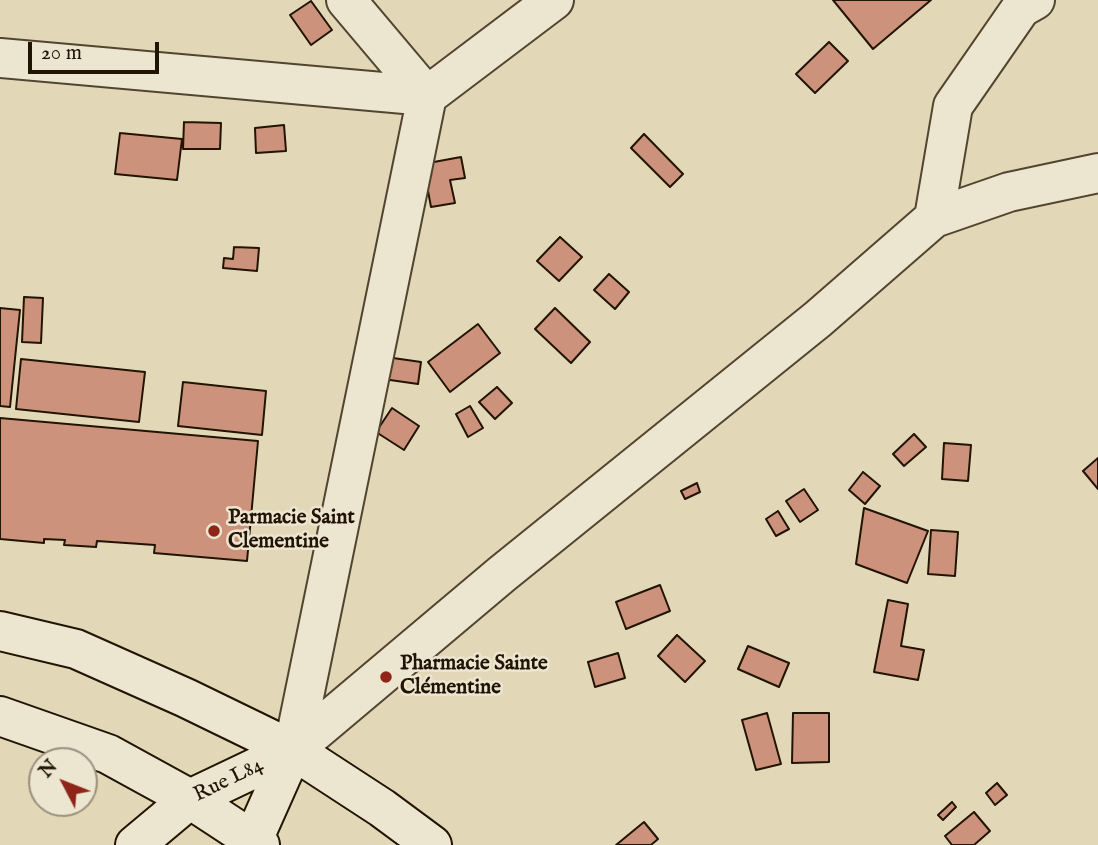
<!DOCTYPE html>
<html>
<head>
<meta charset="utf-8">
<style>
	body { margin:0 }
	#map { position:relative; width:1098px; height:845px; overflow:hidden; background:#e2d7b6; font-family:"IM FELL English",serif }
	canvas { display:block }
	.north { position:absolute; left:28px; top:747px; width:70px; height:70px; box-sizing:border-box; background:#ece5d0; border:2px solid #9b917e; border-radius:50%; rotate:312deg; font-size:19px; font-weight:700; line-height:28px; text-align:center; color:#221403 }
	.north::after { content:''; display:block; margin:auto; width:24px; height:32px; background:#8f2418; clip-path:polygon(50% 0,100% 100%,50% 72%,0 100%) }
	.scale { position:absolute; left:28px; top:42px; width:131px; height:32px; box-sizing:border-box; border:4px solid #221403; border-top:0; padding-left:9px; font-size:21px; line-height:24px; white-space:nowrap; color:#221403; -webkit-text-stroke:5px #ece5d0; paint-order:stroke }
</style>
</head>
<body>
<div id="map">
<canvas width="1098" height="845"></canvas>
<div class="north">N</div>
<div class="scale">20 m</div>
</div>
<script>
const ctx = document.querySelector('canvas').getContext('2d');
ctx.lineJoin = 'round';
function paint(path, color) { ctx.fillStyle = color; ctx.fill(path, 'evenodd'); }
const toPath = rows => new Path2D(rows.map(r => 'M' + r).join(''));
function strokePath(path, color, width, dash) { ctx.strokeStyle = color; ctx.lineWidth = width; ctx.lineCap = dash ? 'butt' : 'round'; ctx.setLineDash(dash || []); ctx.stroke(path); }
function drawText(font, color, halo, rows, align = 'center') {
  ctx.font = font + ' "IM FELL English",serif'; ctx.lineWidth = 5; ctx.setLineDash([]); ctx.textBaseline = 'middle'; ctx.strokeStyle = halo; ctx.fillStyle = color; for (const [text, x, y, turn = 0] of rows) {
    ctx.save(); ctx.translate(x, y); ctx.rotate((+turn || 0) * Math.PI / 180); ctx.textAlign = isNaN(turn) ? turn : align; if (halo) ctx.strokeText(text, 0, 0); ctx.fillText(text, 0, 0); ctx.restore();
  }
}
const building = toPath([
	[833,0,931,0,873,49,833,0],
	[311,1,332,30,311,45,290,15,311,1],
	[829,42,848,61,815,93,796,74,829,42],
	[184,122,221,123,220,149,183,149,184,122],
	[284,125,286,151,256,153,255,128,284,125],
	[120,133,182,139,177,180,115,174,120,133],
	[644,134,683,174,670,187,631,148,644,134],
	[461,157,465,178,450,180,455,203,431,207,423,164,461,157],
	[560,237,582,257,559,281,537,261,560,237],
	[234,247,259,248,257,271,223,268,224,258,233,259,234,247],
	[609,274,629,292,615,309,594,290,609,274],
	[24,297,43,298,41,343,22,342,24,297],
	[0,308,20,310,10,407,0,406,0,308],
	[555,308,590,342,571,363,535,329,555,308],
	[478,324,500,353,450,392,428,362,478,324],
	[386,357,421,362,418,384,383,379,386,357],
	[21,359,145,372,139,422,16,409,21,359],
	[183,382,266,391,262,435,178,426,183,382],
	[497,387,512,403,495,419,479,402,497,387],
	[470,406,483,428,468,437,456,414,470,406],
	[392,408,419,426,404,450,376,432,392,408],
	[0,418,258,441,247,561,154,553,155,545,97,541,96,547,64,545,65,540,44,539,44,543,0,539,0,418],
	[914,434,926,447,904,466,893,454,914,434],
	[944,443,971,445,968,481,942,479,944,443],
	[1098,458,1098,489,1083,471,1098,458],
	[863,472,880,486,865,504,849,490,863,472],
	[697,483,700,492,685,499,681,491,697,483],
	[804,489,818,510,800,522,786,501,804,489],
	[864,508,928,531,907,583,856,564,864,508],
	[778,511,789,529,776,536,766,519,778,511],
	[931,530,958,532,955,576,928,574,931,530],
	[660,585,670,611,626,629,616,602,660,585],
	[888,600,908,604,901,646,924,650,918,680,874,672,888,600],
	[677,635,705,661,685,682,658,656,677,635],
	[748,646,789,663,779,687,738,669,748,646],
	[618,653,625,678,595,687,588,662,618,653],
	[767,713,781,764,756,770,742,720,767,713],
	[793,713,829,713,829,762,792,763,793,713],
	[997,783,1007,795,995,805,986,793,997,783],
	[952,802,956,807,943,820,938,815,952,802],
	[974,812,990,831,974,845,952,845,945,836,974,812],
	[644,822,658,839,651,845,616,845,644,822]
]);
paint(building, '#cd927c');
strokePath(building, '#221403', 2);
const street = toPath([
	[346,0,427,96],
	[0,58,427,96],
	[934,218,1009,192,1098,173],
	[293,750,502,574,818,319,934,218,953,106,1021,8,1035,0],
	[293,750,427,96,554,0]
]);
const secondary = toPath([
	[0,631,76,649,186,698,293,750,382,808,432,845],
	[0,716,108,754,190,799,260,845],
	[135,845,190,799,293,750],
	[246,845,253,840,293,750]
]);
strokePath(street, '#524530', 42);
strokePath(secondary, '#221403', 42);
strokePath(street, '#ece5d0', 38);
strokePath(secondary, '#ece5d0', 38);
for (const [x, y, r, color] of [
	[214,531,7,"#8f2418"],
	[386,677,7,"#8f2418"]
]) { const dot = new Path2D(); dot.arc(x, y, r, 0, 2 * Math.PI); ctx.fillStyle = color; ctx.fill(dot); strokePath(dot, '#ece5d0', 2.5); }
drawText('bold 21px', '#221403', '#ece5d0', [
	["Parmacie Saint",228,519],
	["Clementine",228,543],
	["Pharmacie Sainte",400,665],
	["Clémentine",400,689]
], 'left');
drawText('21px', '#221403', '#ece5d0', [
	["Rue L84",229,781,-26]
]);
</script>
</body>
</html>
